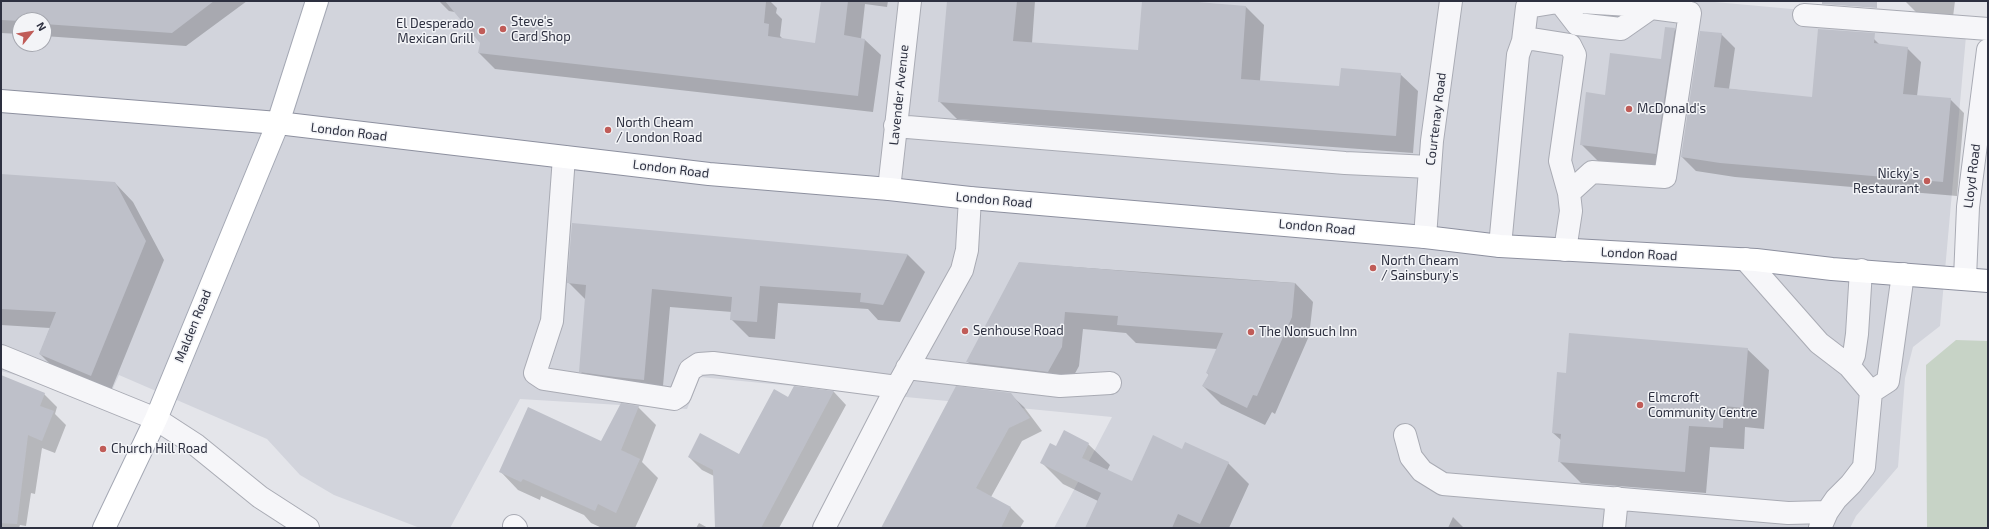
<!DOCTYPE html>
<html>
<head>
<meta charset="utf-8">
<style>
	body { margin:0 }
	#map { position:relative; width:1989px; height:529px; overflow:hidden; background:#e4e5ea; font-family:"Exo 2",sans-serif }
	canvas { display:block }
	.frame { position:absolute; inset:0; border:2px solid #2d3040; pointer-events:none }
	.north { position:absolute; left:12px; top:12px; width:40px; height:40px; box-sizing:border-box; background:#f3f4f7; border:1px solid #a4a6ae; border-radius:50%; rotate:60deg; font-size:11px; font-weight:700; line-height:16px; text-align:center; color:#2d3040 }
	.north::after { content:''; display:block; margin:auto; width:14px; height:18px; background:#c05c58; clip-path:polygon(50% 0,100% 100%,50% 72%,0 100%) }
</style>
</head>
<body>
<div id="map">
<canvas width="1989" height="529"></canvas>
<div class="frame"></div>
<div class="north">N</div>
</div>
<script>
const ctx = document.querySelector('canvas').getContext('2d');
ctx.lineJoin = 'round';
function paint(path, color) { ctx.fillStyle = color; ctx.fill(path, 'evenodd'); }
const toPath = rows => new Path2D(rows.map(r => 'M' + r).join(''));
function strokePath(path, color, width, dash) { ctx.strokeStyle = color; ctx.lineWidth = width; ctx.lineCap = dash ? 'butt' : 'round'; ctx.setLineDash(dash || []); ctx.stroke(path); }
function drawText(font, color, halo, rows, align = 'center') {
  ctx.font = font + ' "Exo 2",sans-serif'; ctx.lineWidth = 3; ctx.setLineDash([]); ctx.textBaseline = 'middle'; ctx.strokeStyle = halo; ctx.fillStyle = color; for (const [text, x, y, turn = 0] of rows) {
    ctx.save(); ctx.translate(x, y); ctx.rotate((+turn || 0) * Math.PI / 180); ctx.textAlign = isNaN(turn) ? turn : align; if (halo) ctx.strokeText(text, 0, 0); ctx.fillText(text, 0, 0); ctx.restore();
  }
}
paint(toPath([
	[1,1,1704,1,1967,25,1940,326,1913,347,1905,378,1898,467,1856,516,1850,528,1054,528,1112,417,700,377,687,409,520,399,450,528,420,528,334,495,300,475,267,439,119,375,103,410,23,377,1,371],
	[20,20,44,20,44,44,20,44]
]), '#d2d4dc');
paint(toPath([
	[1956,340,1988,341,1988,528,1927,528,1926,365]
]), '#c7d3c6');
paint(toPath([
	[1,1,247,1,186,46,44,36,44,20,20,20,20,34,1,33],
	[439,1,590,1,592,3,592,1,770,1,777,8,776,13,782,19,780,36,783,39,816,44,822,1,888,1,887,7,865,4,861,39,865,40,881,55,873,112,495,69,479,53,481,43,455,12,449,11],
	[948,1,1035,1,1032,43,1139,51,1143,1,1191,1,1191,2,1246,7,1264,25,1260,81,1340,87,1400,74,1418,91,1413,153,957,119,939,101],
	[1905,1,1955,1,1953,17,1916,12],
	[1675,29,1693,47,1674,172,1599,162,1581,144,1606,96,1662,60],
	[1721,34,1735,48,1729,89,1813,98,1874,39,1880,45,1907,48,1921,62,1917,96,1950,99,1964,113,1957,196,1735,177,1696,171,1682,157],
	[1,175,115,183,133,202,164,260,110,393,58,372,40,354,50,328,1,325],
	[908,255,925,272,900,322,878,320,868,309,778,303,775,339,749,337,731,319,732,312,670,307,662,397,598,389,580,371,586,300,568,282],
	[1019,263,1295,283,1313,302,1309,336,1275,414,1272,412,1265,425,1221,404,1203,386,1209,375,1207,373,1217,349,1136,343,1126,333,1083,329,1079,366,1066,390,986,380,968,362],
	[1747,349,1769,370,1764,429,1745,427,1744,449,1710,447,1706,493,1581,483,1559,461,1561,440,1553,433,1567,374],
	[794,387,834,392,846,405,779,528,716,528,714,476,702,470,689,457,739,456,788,398],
	[1,389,44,394,57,407,55,414,66,425,55,453,42,448,35,494,31,493,26,526,20,525,19,528,1,528],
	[1010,394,1024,407,1042,431,1022,441,991,497,1011,508,1024,521,1020,528,881,528],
	[638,407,656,425,642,462,658,478,635,528,602,528,591,523,584,515,541,496,540,500,518,490,500,471,601,442],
	[1088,444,1110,465,1107,471,1132,482,1182,450,1228,463,1249,484,1229,528,1086,528,1098,501,1063,484,1041,462,1057,447],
	[1453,517,1464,528,1448,528],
	[699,523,708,528,696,528]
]), '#0003');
paint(toPath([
	[1,1,214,1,172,33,44,24,44,20,20,21,1,20],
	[445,1,766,2,764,23,769,24,768,36,815,43,821,1,848,1,844,35,865,39,858,96,478,53,480,43],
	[947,1,1017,1,1013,41,1138,50,1142,1,1185,1,1246,6,1241,79,1339,86,1341,68,1401,73,1396,136,938,102],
	[1822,1,1877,1,1877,8,1822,4],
	[1665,27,1675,28,1656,154,1580,145,1586,92,1605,95,1610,53,1661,59],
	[1818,29,1875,33,1874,43,1908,47,1903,94,1951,98,1943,182,1720,163,1681,157,1700,31,1722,33,1714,87,1812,97],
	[1,174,115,182,146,241,91,376,39,354,56,312,1,309],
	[572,223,660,231,908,254,883,305,860,302,861,293,760,286,757,322,730,320,732,297,652,289,644,380,615,377,579,372,586,285,567,283],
	[1019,262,1182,276,1295,283,1292,317,1257,396,1253,395,1247,408,1202,386,1209,374,1206,373,1223,333,1117,325,1118,316,1065,312,1062,347,1048,372,966,362],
	[1569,333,1748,348,1743,408,1724,406,1723,428,1689,426,1685,472,1558,462,1561,434,1552,433,1557,372,1566,373],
	[1,375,45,393,40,406,54,411,42,441,28,435,17,524,1,523],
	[794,386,834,391,761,528,715,528,713,470,688,457,700,433,739,454,774,389,788,397],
	[956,386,1011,393,1030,418,1009,428,976,488,1011,507,1001,528,881,528],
	[621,403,639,406,621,450,640,459,616,513,598,504,595,511,523,479,521,482,499,472,528,407,601,441],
	[1064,430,1089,443,1082,458,1132,481,1153,435,1182,449,1185,442,1229,462,1200,524,1178,514,1172,528,1085,528,1101,493,1040,463,1050,443,1056,446]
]), '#bec0c9');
const minor = toPath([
	[1560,2,1577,24,1621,29,1651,8],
	[1804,15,1988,29],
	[1523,41,1527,7,1564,1,1629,5,1690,13,1665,177,1592,172,1569,193],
	[895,126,1345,163,1430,167],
	[564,157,552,321,535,373,544,379,674,399,680,395,690,370,699,364,713,363,897,387],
	[889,189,910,1],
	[1425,237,1432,141,1451,1],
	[1500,246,1518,55,1523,41,1532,39,1570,45,1575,55,1560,161,1569,193,1571,211,1565,250],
	[1745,259,1819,343,1849,366,1871,392,1864,467,1851,484,1836,499,1827,512,1820,528],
	[1965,278,1968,207,1988,50],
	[1,356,156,419,196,445,260,497,308,528],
	[1849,366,1854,355,1857,334,1861,270],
	[907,368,1060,386,1110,383],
	[1871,392,1888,381,1903,274],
	[1405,435,1411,457,1422,471,1443,484,1788,513,1827,512],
	[514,526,516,528],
	[824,528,893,394,962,270,967,250,970,198],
	[1614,528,1617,498]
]);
const major = toPath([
	[104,528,156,419,278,123,317,1]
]);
const highway = toPath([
	[1,101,278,123,709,174,889,189,970,198,1425,237,1500,246,1756,260,1832,269,1988,281]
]);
strokePath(minor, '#a9abb4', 24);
strokePath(major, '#a4a8b4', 24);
strokePath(highway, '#8d909f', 24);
strokePath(minor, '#f6f6f9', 22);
strokePath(major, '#fff', 22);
strokePath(highway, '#fff', 22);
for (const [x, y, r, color] of [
	[503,29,4,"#c05c58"],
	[482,31,4,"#c05c58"],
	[1629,109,4,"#c05c58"],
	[608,130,4,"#c05c58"],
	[1927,181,4,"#c05c58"],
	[1373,268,4,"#c05c58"],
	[965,331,4,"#c05c58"],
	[1251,332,4,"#c05c58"],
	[1640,405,4,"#c05c58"],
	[103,449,4,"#c05c58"]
]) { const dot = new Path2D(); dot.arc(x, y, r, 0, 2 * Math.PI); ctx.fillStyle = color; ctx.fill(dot); strokePath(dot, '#f3f4f7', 1.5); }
drawText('13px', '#2d3040', '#f3f4f7', [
	["Steve's",511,22],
	["Card Shop",511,37],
	["El Desperado",474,24,"right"],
	["Mexican Grill",474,39,"right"],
	["McDonald's",1637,109],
	["North Cheam",616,123],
	["/ London Road",616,138],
	["Nicky's",1919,174,"right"],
	["Restaurant",1919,189,"right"],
	["North Cheam",1381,261],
	["/ Sainsbury's",1381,276],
	["Senhouse Road",973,331],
	["The Nonsuch Inn",1259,332],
	["Elmcroft",1648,398],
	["Community Centre",1648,413],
	["Church Hill Road",111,449]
], 'left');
drawText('13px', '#2d3040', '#f3f4f7', [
	["Lavender Avenue",899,95,-84],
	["Courtenay Road",1436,119,-83],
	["London Road",349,132,7],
	["London Road",671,169,7],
	["Lloyd Road",1972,176,-83],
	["London Road",994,200,5],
	["London Road",1317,227,5],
	["London Road",1639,254,3],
	["Malden Road",193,326,-68]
]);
</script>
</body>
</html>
